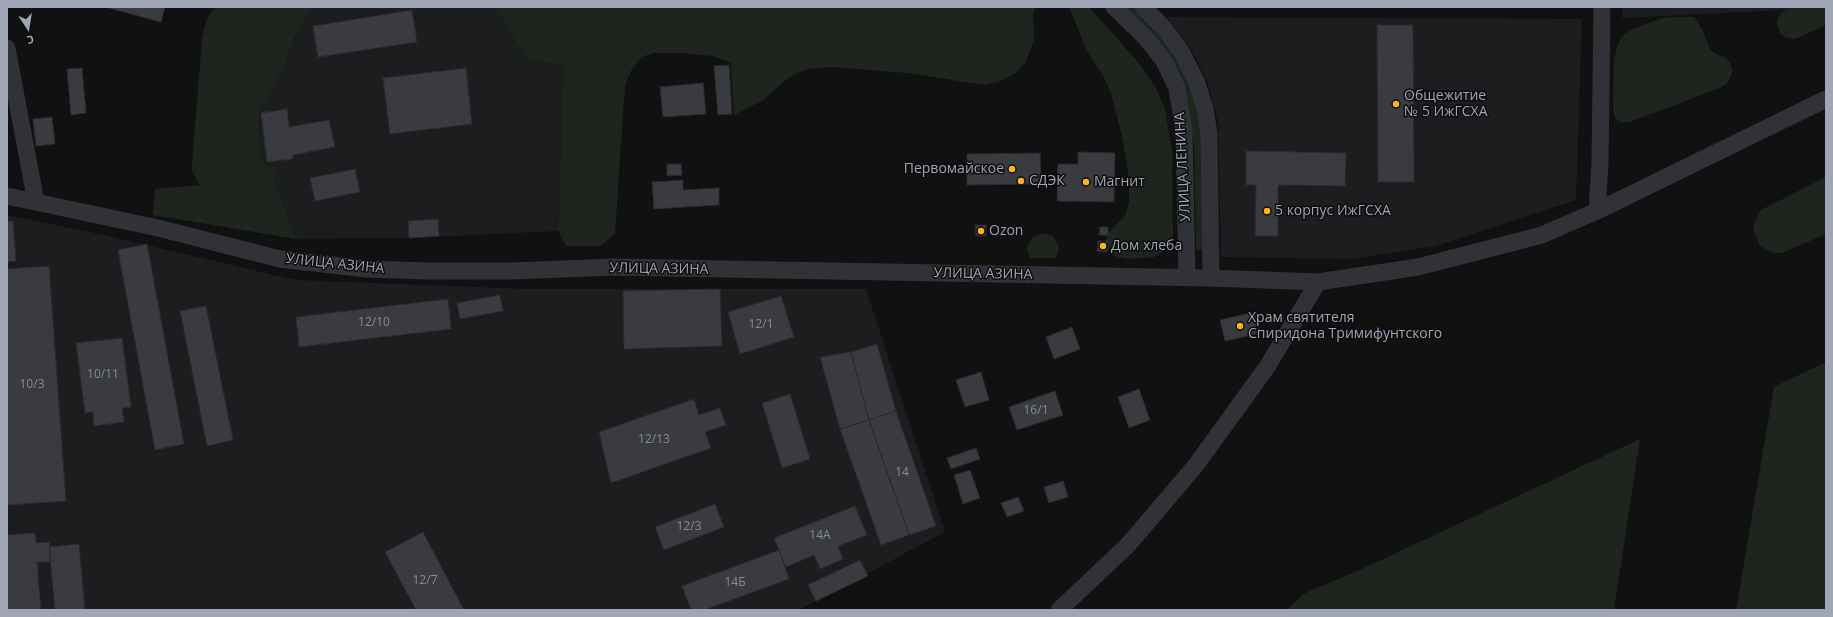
<!DOCTYPE html>
<html>
<head>
<meta charset="utf-8">
<style>
	body { margin:0 }
	#map { position:relative; width:1833px; height:617px; overflow:hidden; background:#111112; font-family:"Open Sans",sans-serif }
	canvas { display:block }
	.frame { position:absolute; inset:0; border:8px solid #a0a6b5; pointer-events:none }
	.north { position:absolute; left:8px; top:8px; width:40px; height:40px; -webkit-text-stroke:3px #0c0c0d; paint-order:stroke; rotate:168deg; font-size:11px; font-weight:700; line-height:16px; text-align:center; color:#a0a6b5 }
	.north::after { content:''; display:block; margin:auto; width:14px; height:18px; background:#a0a6b5; clip-path:polygon(50% 0,100% 100%,50% 72%,0 100%) }
</style>
</head>
<body>
<div id="map">
<canvas width="1833" height="617"></canvas>
<div class="frame"></div>
<div class="north">С</div>
</div>
<script>
const ctx = document.querySelector('canvas').getContext('2d');
ctx.lineJoin = 'round';
function paint(path, color) { ctx.fillStyle = color; ctx.fill(path, 'evenodd'); }
const toPath = rows => new Path2D(rows.map(r => 'M' + r).join(''));
function strokePath(path, color, width, dash) { ctx.strokeStyle = color; ctx.lineWidth = width; ctx.lineCap = dash ? 'butt' : 'round'; ctx.setLineDash(dash || []); ctx.stroke(path); }
function drawText(font, color, halo, rows, align = 'center') {
  ctx.font = font + ' "Open Sans",sans-serif'; ctx.lineWidth = 3; ctx.setLineDash([]); ctx.textBaseline = 'middle'; ctx.strokeStyle = halo; ctx.fillStyle = color; for (const [text, x, y, turn = 0] of rows) {
    ctx.save(); ctx.translate(x, y); ctx.rotate((+turn || 0) * Math.PI / 180); ctx.textAlign = isNaN(turn) ? turn : align; if (halo) ctx.strokeText(text, 0, 0); ctx.fillText(text, 0, 0); ctx.restore();
  }
}
paint(toPath([
	[313,7,495,7,527,59,563,65,558,231,409,238,296,239,275,181,275,174,272,168,263,161,260,153,259,112,293,44,298,29],
	[1622,7,1826,7,1826,8,1622,18],
	[1167,17,1582,19,1576,200,1436,246,1351,259,1221,257,1218,121,1208,84,1192,50],
	[7,215,86,231,296,280,527,289,866,289,945,532,799,610,7,610]
]), '#1c1d1f');
paint(toPath([
	[219,7,313,7,298,29,286,61,259,112,260,153,263,161,272,168,275,174,275,181,296,239,153,215,155,189,200,185,192,170,192,162,202,40,206,21,212,11],
	[495,7,1035,7,1033,13,1034,39,1026,62,1016,73,999,82,985,85,907,73,833,67,808,69,793,75,781,84,765,99,734,115,731,63,713,56,680,53,654,53,641,57,631,71,625,85,615,234,600,246,566,246,558,231,563,65,527,59],
	[1069,7,1089,7,1138,62,1156,88,1165,109,1172,151,1173,233,1171,245,1166,250,1154,257,1128,259,1118,257,1112,255,1106,248,1107,234,1125,216,1129,203,1129,180,1123,140,1111,93,1104,78,1087,51],
	[1120,7,1134,7,1153,25,1168,42,1191,84,1204,141,1205,249,1196,250,1194,144,1188,107],
	[1791,7,1826,7,1826,25,1795,39,1785,37,1781,34,1777,25,1777,20,1782,12],
	[1672,17,1694,17,1702,29,1710,49,1715,54,1725,57,1730,63,1732,70,1731,77,1726,84,1720,88,1630,122,1621,123,1615,118,1613,110,1614,60,1618,43,1624,34,1633,29,1659,19],
	[1826,177,1826,234,1782,253,1774,253,1760,246,1754,232,1754,223,1761,210],
	[1043,233,1052,236,1058,244,1059,249,1056,258,1030,258,1027,249,1028,244,1034,236],
	[1826,362,1826,610,1736,610,1774,387],
	[1640,439,1614,610,1286,610,1305,593,1364,568]
]), '#1d251e');
const building = toPath([
	[105,7,165,7,161,22,105,7],
	[412,10,417,42,318,57,313,26,412,10],
	[1377,25,1413,25,1414,182,1378,182,1377,25],
	[729,65,732,114,718,115,714,66,729,65],
	[82,68,86,113,71,115,67,69,82,68],
	[466,68,472,124,390,134,383,78,466,68],
	[703,83,706,114,663,117,660,87,703,83],
	[287,109,289,127,329,120,335,147,293,155,293,159,267,162,261,113,287,109],
	[52,117,55,144,36,146,33,119,52,117],
	[1246,151,1346,153,1345,186,1278,185,1278,236,1255,236,1256,185,1246,185,1246,151],
	[1078,152,1115,153,1114,202,1057,201,1058,164,1078,164,1078,152],
	[1040,153,1041,184,967,185,967,154,1040,153],
	[667,164,681,164,682,175,667,176,667,164],
	[355,169,360,192,315,201,310,178,355,169],
	[683,180,683,190,719,188,719,205,654,209,652,182,683,180],
	[438,219,439,236,409,238,408,221,438,219],
	[7,221,13,221,16,261,7,262,7,221],
	[975,225,986,225,986,236,976,236,975,225],
	[1100,227,1108,227,1108,235,1099,235,1100,227],
	[1098,241,1108,241,1107,252,1097,251,1098,241],
	[147,244,184,444,155,450,118,250,147,244],
	[49,266,66,501,7,505,7,269,49,266],
	[720,289,722,346,624,349,623,291,720,289],
	[500,295,503,311,460,319,457,303,500,295],
	[781,296,794,337,740,354,728,312,781,296],
	[448,299,451,329,299,347,296,317,448,299],
	[206,306,233,440,207,446,180,311,206,306],
	[1255,312,1260,333,1225,341,1220,320,1255,312],
	[1072,327,1080,349,1054,359,1046,337,1072,327],
	[122,338,131,407,122,408,124,422,94,426,93,412,85,413,76,343,122,338],
	[877,344,896,411,869,420,851,352,877,344],
	[851,352,869,420,840,429,820,357,851,352],
	[981,372,989,400,965,407,956,380,981,372],
	[1139,389,1150,420,1129,428,1118,397,1139,389],
	[1055,391,1063,415,1017,430,1009,407,1055,391],
	[790,394,810,459,782,468,762,403,790,394],
	[694,399,699,415,720,408,726,425,705,432,711,448,611,483,599,432,694,399],
	[896,411,936,526,909,535,869,420,896,411],
	[869,420,909,535,881,545,840,429,869,420],
	[976,448,980,459,951,469,947,458,976,448],
	[970,470,980,498,963,504,954,475,970,470],
	[1063,481,1068,497,1049,503,1044,487,1063,481],
	[1018,497,1024,511,1007,517,1001,503,1018,497],
	[715,504,724,527,664,550,655,527,715,504],
	[855,506,867,535,838,546,843,559,820,569,814,555,786,567,774,538,855,506],
	[423,532,464,610,416,610,385,552,423,532],
	[35,533,36,543,49,542,51,562,37,562,41,610,7,610,7,535,35,533],
	[79,544,85,610,55,610,49,547,79,544],
	[779,550,789,579,704,610,691,610,682,586,779,550],
	[860,560,868,576,816,601,808,585,860,560]
]);
paint(building, '#3a3b41');
strokePath(building, '#2b2a2f', 1);
strokePath(toPath([
	[1114,7,1146,38,1164,61,1177,88,1184,130,1187,278],
	[1143,7,1163,27,1181,51,1196,81,1205,108,1209,134,1211,278],
	[7,48,36,202],
	[7,196,158,228,280,259,367,269,428,271,512,271,614,267,1211,278,1318,282,1418,267,1542,235,1597,211,1826,99],
	[1597,211,1600,163,1602,7],
	[1059,610,1128,545,1196,465,1267,367,1318,282]
]), '#313238', 17);
for (const [x, y, r, color] of [
	[1396,104,4,"#ffb41c"],
	[1012,169,4,"#ffb41c"],
	[1021,181,4,"#ffb41c"],
	[1086,182,4,"#ffb41c"],
	[1267,211,4,"#ffb41c"],
	[981,231,4,"#ffb41c"],
	[1103,246,4,"#ffb41c"],
	[1240,326,4,"#ffb41c"]
]) { const dot = new Path2D(); dot.arc(x, y, r, 0, 2 * Math.PI); ctx.fillStyle = color; ctx.fill(dot); strokePath(dot, '#0c0c0d', 1.5); }
drawText('12px', '#868b98', null, [
	["12/10",374,323],
	["12/1",761,325],
	["10/11",103,375],
	["10/3",32,385],
	["16/1",1036,411],
	["12/13",654,440],
	["14",902,473],
	["12/3",689,527],
	["14А",820,536],
	["12/7",425,581],
	["14Б",735,583]
]);
drawText('14px', '#a0a6b5', '#0c0c0d', [
	["Общежитие",1404,96],
	["№ 5 ИжГСХА",1404,112],
	["Первомайское",1004,169,"right"],
	["СДЭК",1029,181],
	["Магнит",1094,182],
	["5 корпус ИжГСХА",1275,211],
	["Ozon",989,231],
	["Дом хлеба",1111,246],
	["Храм святителя",1248,318],
	["Спиридона Тримифунтского",1248,334]
], 'left');
drawText('14px', '#a0a6b5', '#0c0c0d', [
	["УЛИЦА ЛЕНИНА",1183,167,-93],
	["УЛИЦА АЗИНА",335,264,6],
	["УЛИЦА АЗИНА",659,269,1],
	["УЛИЦА АЗИНА",983,274,1]
]);
</script>
</body>
</html>
